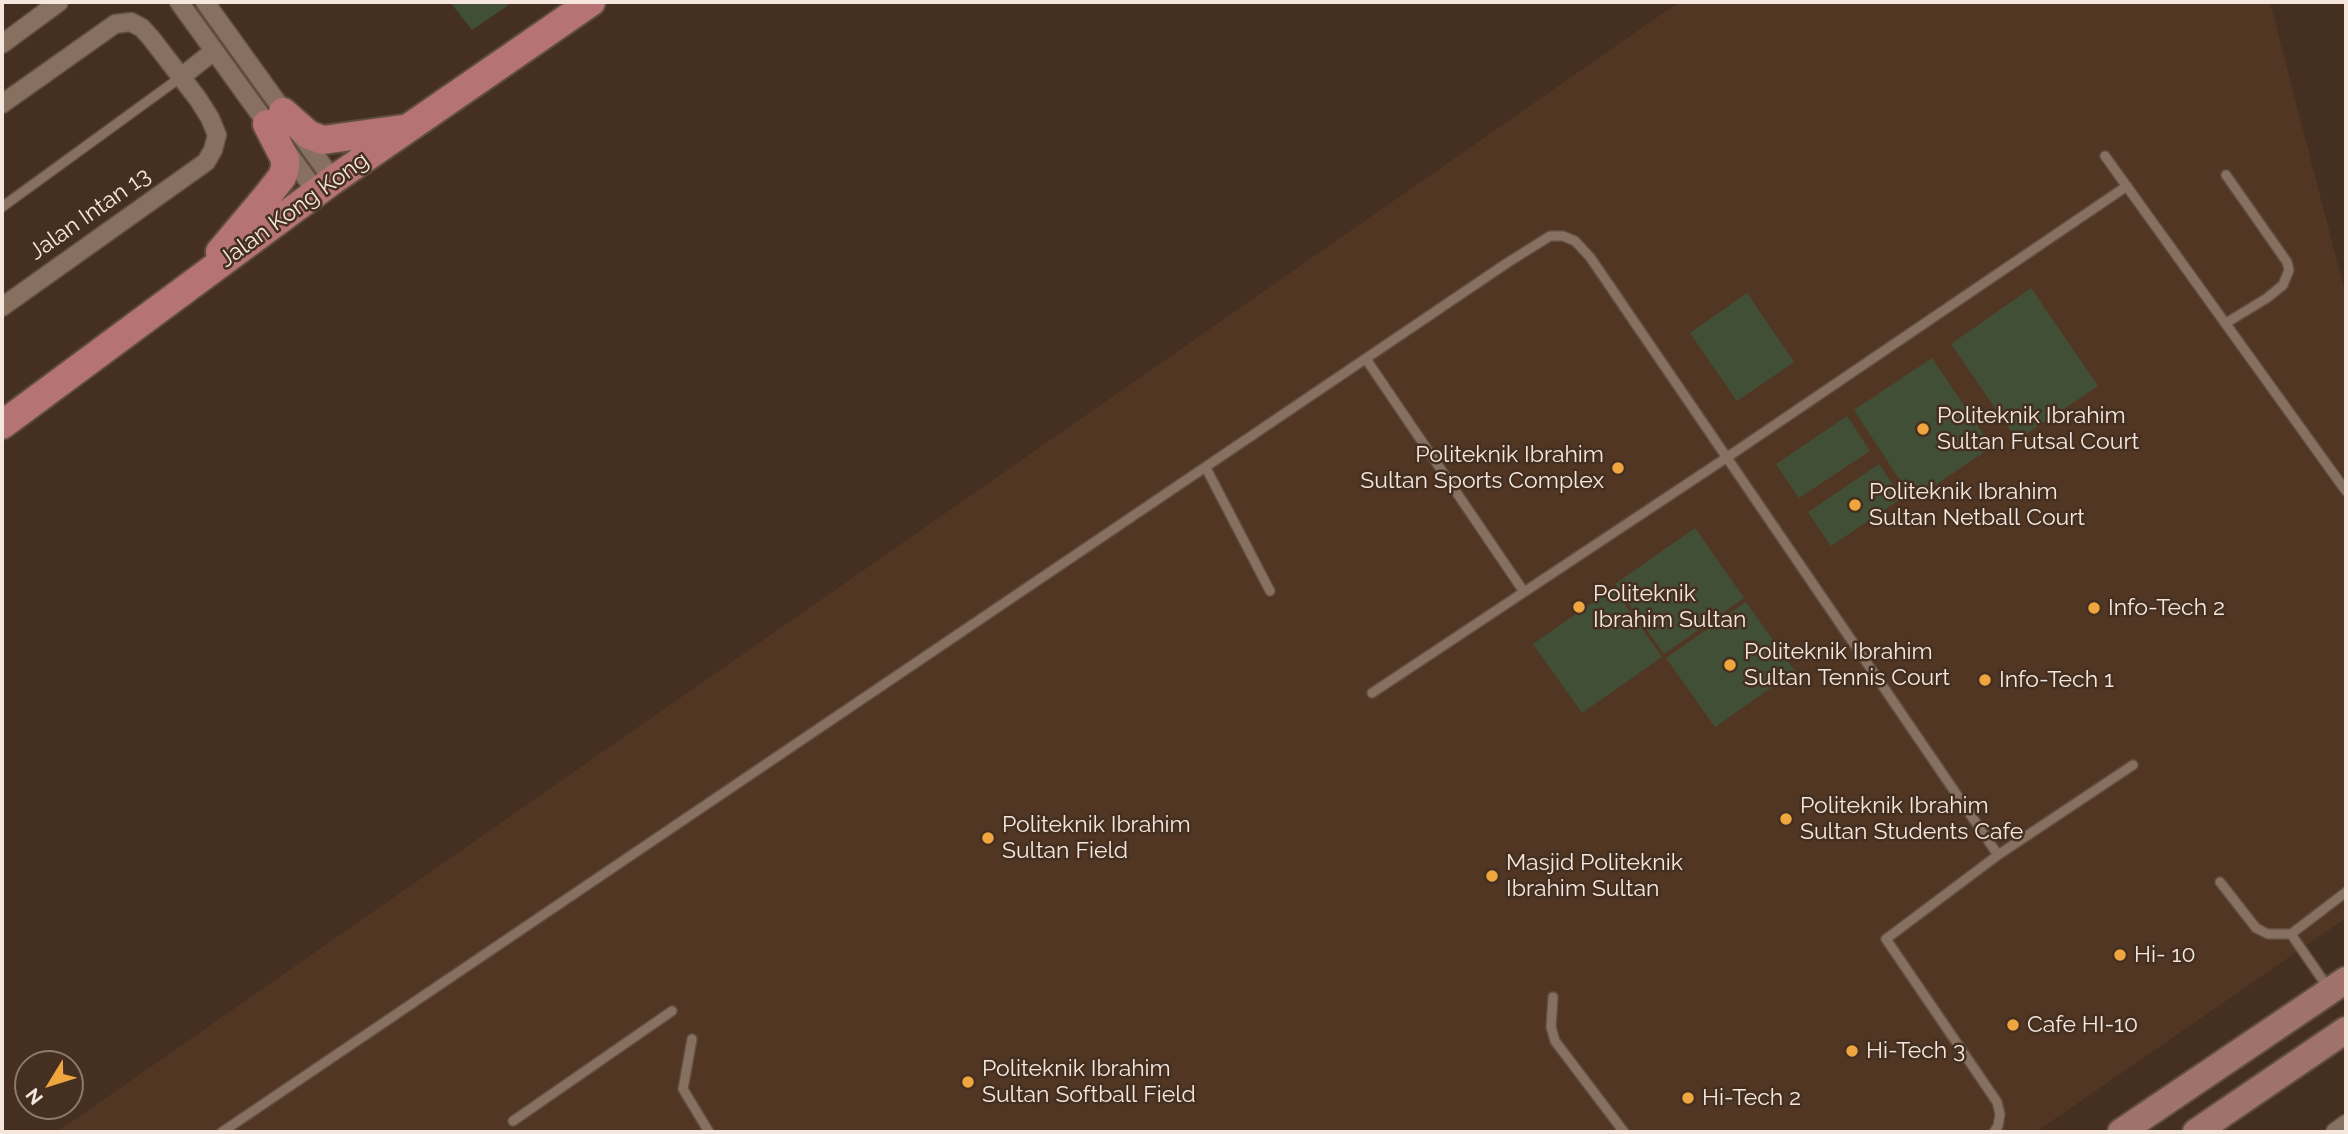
<!DOCTYPE html>
<html>
<head>
<meta charset="utf-8">
<style>
	body { margin:0 }
	#map { position:relative; width:2348px; height:1134px; overflow:hidden; background:#442f20; font-family:Raleway,sans-serif }
	canvas { display:block }
	.frame { position:absolute; inset:0; border:4px solid #f5e7de; pointer-events:none }
	.north { position:absolute; left:14px; top:1050px; width:70px; height:70px; box-sizing:border-box; background:#442f20; border:2px solid #8b796c; border-radius:50%; rotate:232deg; font-size:19px; font-weight:700; line-height:28px; text-align:center; color:#f5e7de }
	.north::after { content:''; display:block; margin:auto; width:24px; height:32px; background:#f0a63e; clip-path:polygon(50% 0,100% 100%,50% 72%,0 100%) }
</style>
</head>
<body>
<div id="map">
<canvas width="2348" height="1134"></canvas>
<div class="frame"></div>
<div class="north">N</div>
</div>
<script>
const ctx = document.querySelector('canvas').getContext('2d');
ctx.lineJoin = 'round';
function paint(path, color) { ctx.fillStyle = color; ctx.fill(path, 'evenodd'); }
const toPath = rows => new Path2D(rows.map(r => 'M' + r).join(''));
function strokePath(path, color, width, dash) { ctx.strokeStyle = color; ctx.lineWidth = width; ctx.lineCap = dash ? 'butt' : 'round'; ctx.setLineDash(dash || []); ctx.stroke(path); }
function drawText(font, color, halo, rows, align = 'center') {
  ctx.font = font + ' Raleway,sans-serif'; ctx.lineWidth = 5; ctx.setLineDash([]); ctx.textBaseline = 'middle'; ctx.strokeStyle = halo; ctx.fillStyle = color; for (const [text, x, y, turn = 0] of rows) {
    ctx.save(); ctx.translate(x, y); ctx.rotate((+turn || 0) * Math.PI / 180); ctx.textAlign = isNaN(turn) ? turn : align; if (halo) ctx.strokeText(text, 0, 0); ctx.fillText(text, 0, 0); ctx.restore();
  }
}
paint(toPath([
	[1679,2,2270,2,2346,296,2346,918,2036,1132,57,1132]
]), '#513623');
paint(toPath([
	[450,2,513,2,472,30],
	[2031,288,2098,386,2017,440,1951,344],
	[1747,293,1794,362,1737,401,1690,333],
	[1932,358,1992,447,1913,500,1854,410],
	[1847,416,1870,451,1799,498,1776,464],
	[1879,464,1902,498,1831,546,1808,512],
	[1695,528,1744,598,1664,654,1615,584],
	[1613,588,1662,657,1582,713,1533,644],
	[1746,602,1795,671,1715,727,1666,658]
]), '#424f37');
const service = toPath([
	[2105,156,2346,491],
	[2,207,181,77],
	[2226,323,2267,298,2283,285,2289,270,2287,262,2226,175],
	[1366,359,1524,592],
	[1206,468,1270,591],
	[1372,693,1726,458,2127,186],
	[2220,882,2256,928,2268,934,2291,934,2346,892],
	[2291,934,2329,989],
	[1553,997,1551,1027,1555,1041,1624,1132],
	[692,1039,683,1089,709,1132],
	[513,1121,672,1011],
	[222,1132,1507,263,1550,236,1563,236,1575,241,1590,257,1998,855],
	[1994,1132,1998,1126,2000,1114,1997,1102,1886,939,1998,855,2133,765]
]);
const minor = toPath([
	[179,2,317,193],
	[205,2,333,180],
	[2,44,59,2],
	[181,77,214,51],
	[2,104,115,24,131,22,142,28,151,38,198,99,210,118,217,135,213,150,206,162,2,307],
	[2335,1132,2346,1124]
]);
const secondary = toPath([
	[2121,1132,2346,980],
	[2196,1132,2346,1030]
]);
const primary = toPath([
	[283,112,309,135,323,140,402,129],
	[220,252,267,196,282,177,285,168,285,159,267,124],
	[2,425,333,180,591,2]
]);
strokePath(service, '#5f4d40', 12);
strokePath(minor, '#5f4d40', 21);
strokePath(secondary, '#5f4d40', 30);
strokePath(primary, '#5f4d40', 32);
strokePath(service, '#887060', 9);
strokePath(minor, '#887060', 18);
strokePath(secondary, '#9f726a', 26);
strokePath(primary, '#b67374', 28);
for (const [x, y, r, color] of [
	[1923,429,7,"#f0a63e"],
	[1618,468,7,"#f0a63e"],
	[1855,505,7,"#f0a63e"],
	[1579,607,7,"#f0a63e"],
	[2094,608,7,"#f0a63e"],
	[1730,665,7,"#f0a63e"],
	[1985,680,7,"#f0a63e"],
	[1786,819,7,"#f0a63e"],
	[988,838,7,"#f0a63e"],
	[1492,876,7,"#f0a63e"],
	[2120,955,7,"#f0a63e"],
	[2013,1025,7,"#f0a63e"],
	[1852,1051,7,"#f0a63e"],
	[968,1082,7,"#f0a63e"],
	[1688,1098,7,"#f0a63e"]
]) { const dot = new Path2D(); dot.arc(x, y, r, 0, 2 * Math.PI); ctx.fillStyle = color; ctx.fill(dot); strokePath(dot, '#442f20', 2.5); }
drawText('23px', '#f5e7de', '#442f20', [
	["Jalan Kong Kong",294,210,-36],
	["Jalan Intan 13",90,214,-35]
]);
drawText('23px', '#f5e7de', '#442f20', [
	["Politeknik Ibrahim",1937,416],
	["Sultan Futsal Court",1937,442],
	["Politeknik Ibrahim",1604,455,"right"],
	["Sultan Sports Complex",1604,481,"right"],
	["Politeknik Ibrahim",1869,492],
	["Sultan Netball Court",1869,518],
	["Politeknik",1593,594],
	["Ibrahim Sultan",1593,620],
	["Info-Tech 2",2108,608],
	["Politeknik Ibrahim",1744,652],
	["Sultan Tennis Court",1744,678],
	["Info-Tech 1",1999,680],
	["Politeknik Ibrahim",1800,806],
	["Sultan Students Cafe",1800,832],
	["Politeknik Ibrahim",1002,825],
	["Sultan Field",1002,851],
	["Masjid Politeknik",1506,863],
	["Ibrahim Sultan",1506,889],
	["Hi- 10",2134,955],
	["Cafe HI-10",2027,1025],
	["Hi-Tech 3",1866,1051],
	["Politeknik Ibrahim",982,1069],
	["Sultan Softball Field",982,1095],
	["Hi-Tech 2",1702,1098]
], 'left');
</script>
</body>
</html>
